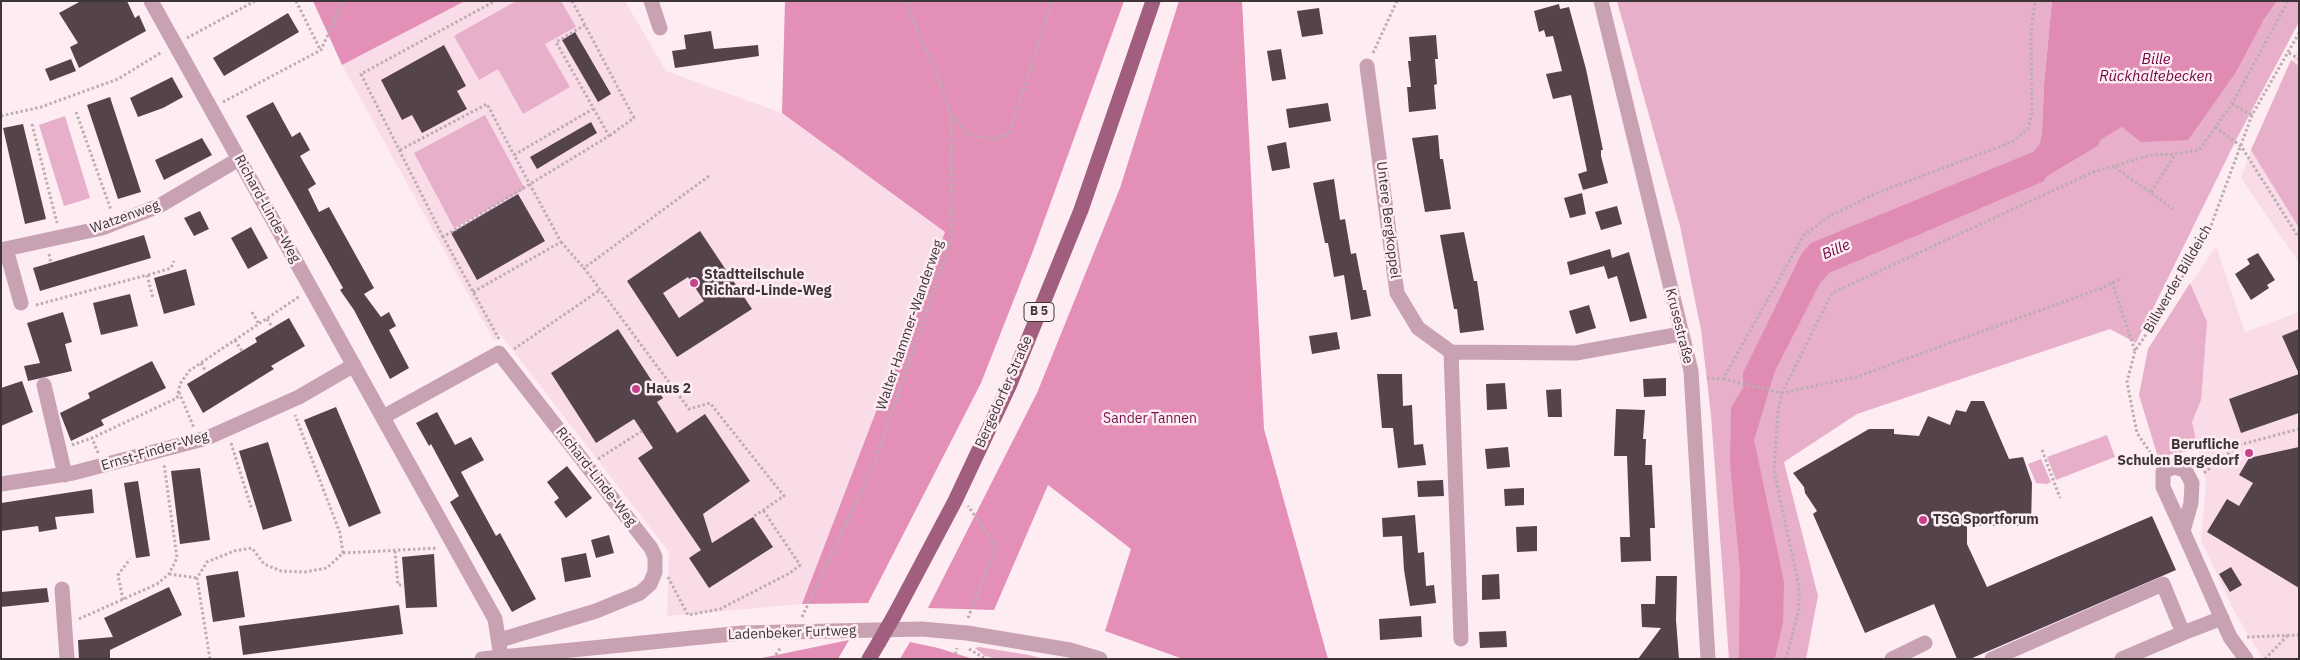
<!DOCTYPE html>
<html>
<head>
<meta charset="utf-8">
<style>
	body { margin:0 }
	#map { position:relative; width:2300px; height:660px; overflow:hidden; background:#feecf3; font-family:"IBM Plex Sans",sans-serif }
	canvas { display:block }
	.frame { position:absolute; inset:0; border:2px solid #3d3538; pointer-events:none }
</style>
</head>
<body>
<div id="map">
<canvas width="2300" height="660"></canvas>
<div class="frame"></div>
</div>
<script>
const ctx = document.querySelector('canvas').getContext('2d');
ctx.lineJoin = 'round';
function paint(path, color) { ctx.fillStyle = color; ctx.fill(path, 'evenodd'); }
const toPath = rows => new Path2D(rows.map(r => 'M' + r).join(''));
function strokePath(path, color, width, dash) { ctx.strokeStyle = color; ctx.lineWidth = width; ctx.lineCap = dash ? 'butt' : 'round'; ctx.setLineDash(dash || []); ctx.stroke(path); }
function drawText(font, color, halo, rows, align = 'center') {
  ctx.font = font + ' "IBM Plex Sans",sans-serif'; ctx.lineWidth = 5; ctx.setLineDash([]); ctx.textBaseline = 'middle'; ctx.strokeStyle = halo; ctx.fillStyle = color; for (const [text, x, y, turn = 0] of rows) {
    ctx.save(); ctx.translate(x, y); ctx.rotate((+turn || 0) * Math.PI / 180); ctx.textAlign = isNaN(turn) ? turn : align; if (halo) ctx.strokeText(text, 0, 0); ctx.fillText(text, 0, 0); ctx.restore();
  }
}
paint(toPath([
	[465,1,625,1,666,71,782,113,945,232,802,604,667,616,669,552,500,334,494,341,342,65],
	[2299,47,2299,263,2241,178,2251,150],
	[2216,246,2245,332,2299,312,2299,659,2263,659,2261,656,2234,611,2201,540,2206,482,2198,449,2158,457,2139,395,2148,349]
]), '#fadce9');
paint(toPath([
	[516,1,561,1,576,27,545,44,570,87,523,114,498,69,479,80,454,36],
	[1617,1,2052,1,2044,84,2042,131,2040,143,2033,152,2046,177,2098,146,2099,140,2122,127,2263,21,2277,1,2299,1,2299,22,2236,140,2136,343,2110,329,1857,414,1784,462,1818,596,1806,659,1729,659,1711,415,1701,330,1680,226],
	[2291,60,2299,66,2299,228,2251,150],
	[485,115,525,189,454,228,414,153],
	[65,116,90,198,64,206,39,125],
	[2190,283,2207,322,2201,400,2192,422,2198,449,2158,457,2139,395,2148,349],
	[2107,435,2115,457,2056,480,2047,457],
	[2041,459,2051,482,2047,484,2036,483,2028,464],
	[979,647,1029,655,1044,659,997,659,985,656,975,648]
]), '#e7afc9');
paint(toPath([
	[313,1,465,1,342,65],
	[785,1,1124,1,1033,251,981,383,868,603,802,604,945,232,782,113],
	[1179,1,1242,1,1264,429,1328,659,1183,659,1105,631,1131,549,1048,485,994,610,928,608,1037,393,1120,188],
	[849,640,838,659,757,659],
	[910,642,938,648,973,659,900,659]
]), '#e38fb7');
paint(toPath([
	[2052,1,2277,1,2263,21,2236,72,2188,140,2141,142,2122,127,2100,140,2098,146,2046,177,2044,181,1829,273,1820,283,1775,371,1754,440,1784,582,1783,622,1775,658,1739,659,1740,571,1730,463,1731,408,1743,388,1743,373,1802,253,1811,243,2033,152,2040,143,2042,131,2044,84]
]), '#df8bb3');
paint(toPath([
	[81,1,127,1,135,18,139,15,146,31,79,68,70,47,78,43,59,13],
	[1559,4,1560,9,1569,7,1586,69,1603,150,1601,150,1601,156,1608,183,1583,190,1578,174,1587,171,1571,95,1553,99,1546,74,1562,71,1553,36,1546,37,1544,30,1539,32,1534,11],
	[1319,8,1323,34,1302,37,1297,11],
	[288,13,299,32,224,76,213,58],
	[711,31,714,49,758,45,759,56,675,68,672,51,686,49,684,35],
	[575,32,611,94,598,102,562,40],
	[1436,35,1438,59,1435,59,1437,84,1434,85,1436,109,1409,112,1407,87,1411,87,1408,61,1411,61,1409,37],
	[444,45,466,86,457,91,467,109,422,133,412,115,402,120,381,80],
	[1281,49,1286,79,1272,81,1267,51],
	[71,59,76,71,50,81,45,69],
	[172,77,183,97,163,108,138,117,130,98],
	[110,97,141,192,118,199,87,105],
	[273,102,292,137,300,132,310,150,300,156,316,184,308,189,319,212,329,207,374,288,364,294,381,317,389,312,396,326,389,330,409,368,390,379,354,310,340,290,343,288,246,116],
	[1328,103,1331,121,1289,128,1286,109],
	[591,122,597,133,537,169,530,157],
	[23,124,46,219,25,224,3,128],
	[1438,135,1440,159,1443,159,1451,209,1425,212,1412,138],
	[202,138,212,155,164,180,155,160],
	[1286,142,1290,168,1272,171,1267,146],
	[1334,179,1340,220,1345,219,1351,254,1356,253,1363,290,1366,290,1371,316,1351,320,1344,275,1334,277,1328,243,1325,243,1313,183],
	[1582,193,1586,214,1570,218,1564,198],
	[518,194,545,241,477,280,451,233],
	[1617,206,1622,224,1601,230,1595,212],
	[200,211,209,229,194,236,184,218],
	[251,227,268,258,248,269,231,238],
	[700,231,752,309,677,357,627,281],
	[688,277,704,301,679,318,663,293],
	[1464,232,1474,281,1477,281,1484,330,1460,333,1457,309,1454,309,1440,235],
	[144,235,151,258,40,291,33,268],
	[1610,249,1612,258,1629,252,1647,318,1630,322,1617,276,1608,279,1604,266,1570,275,1567,262],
	[2258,253,2275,280,2267,285,2269,288,2251,300,2235,274,2250,264,2247,259],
	[186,269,195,305,164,314,154,278],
	[130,294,138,326,101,335,93,303],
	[1589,305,1596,328,1576,334,1569,311],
	[63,312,72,342,65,344,72,371,28,381,24,366,40,363,27,323],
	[289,318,305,346,271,366,274,369,203,413,187,384,257,342,255,338],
	[618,329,663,398,657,402,677,433,705,414,750,481,703,514,712,543,753,517,773,547,709,588,689,558,701,550,638,458,653,448,634,419,596,443,551,373],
	[2299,329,2299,374,2282,336],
	[1337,332,1340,349,1312,354,1309,336],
	[152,361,166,388,101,420,104,425,71,441,60,413,90,398,88,393],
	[1377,374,1402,374,1403,406,1412,405,1414,445,1423,444,1426,465,1398,468,1393,428,1382,428],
	[2299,374,2299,413,2241,433,2229,399],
	[1666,378,1666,396,1644,397,1643,379],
	[22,381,33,412,1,426,1,388],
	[1505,383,1507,409,1487,410,1486,384],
	[1561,389,1562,417,1548,417,1546,390],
	[1971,401,1984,401,2009,459,2023,457,2032,483,2031,526,1967,526,1967,544,1987,587,2152,516,2176,570,1970,659,1957,659,1934,604,1865,633,1813,514,1817,511,1805,493,1804,487,1793,473,1869,429,1894,429,1894,434,1919,436,1928,416,1950,425,1956,410,1966,412],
	[336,407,381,513,349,527,304,420],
	[1616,409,1645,410,1643,439,1646,439,1645,465,1652,465,1655,528,1650,528,1651,561,1621,562,1620,537,1630,537,1627,456,1614,456],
	[437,412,455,445,471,437,484,460,461,472,496,536,500,533,536,599,512,612,450,502,459,496,431,444,429,446,416,423],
	[268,442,292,521,263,530,239,451],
	[1508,447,1510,467,1487,469,1485,449],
	[2299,447,2299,588,2207,532,2227,499,2239,506,2253,483,2239,475,2249,458],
	[567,466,592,498,566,518,554,502,559,498,547,482],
	[200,468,210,540,180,544,171,471],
	[1443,480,1444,496,1418,497,1417,481],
	[138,481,150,556,136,558,124,483],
	[1524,488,1524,505,1505,506,1504,489],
	[92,489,94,513,55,517,57,529,39,532,38,526,1,531,1,503],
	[1415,515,1418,553,1424,552,1426,586,1434,585,1436,603,1410,606,1404,570,1402,536,1383,537,1382,518],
	[1537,526,1537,551,1517,552,1516,527],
	[609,535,614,553,596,558,591,540],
	[586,553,591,577,565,582,561,558],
	[434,554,437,607,406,608,402,557],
	[2231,567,2242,585,2230,592,2219,574],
	[238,571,245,617,213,622,206,576],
	[1499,574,1500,599,1482,600,1482,575],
	[1656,576,1677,576,1676,620,1679,659,1638,659,1661,628,1642,627,1641,604,1655,604],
	[169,587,182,615,110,650,110,659,79,659,78,640,113,637,104,618],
	[47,588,49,602,1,607,1,592],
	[399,605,403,634,243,655,239,626],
	[1421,616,1422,637,1380,640,1379,619],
	[1506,631,1507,647,1480,648,1479,632]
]), '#55434b');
strokePath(toPath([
	[296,1,320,49],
	[572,1,585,25],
	[187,38,255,1],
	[1373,53,1397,1],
	[2289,53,2299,59],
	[223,102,321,50,343,1],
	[2232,104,2252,115],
	[76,112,111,210],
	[952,113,965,132,979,137,994,139,1009,134,1052,1],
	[1,116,41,107,118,79,162,52],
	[32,124,57,223],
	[2215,127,2241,146,2299,238],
	[400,150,487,104,514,155],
	[2115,167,2173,209],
	[709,176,584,268,689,409,710,403,784,496,753,517],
	[2151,192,2175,155],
	[443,237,361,74,495,1],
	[561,242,584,268],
	[49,254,51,263],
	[148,275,171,268,174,261],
	[2112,282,2135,351],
	[473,292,561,242,514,155,593,109],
	[36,305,147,275,153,298],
	[252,312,259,324],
	[267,319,273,328],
	[499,339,443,237,609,136,556,42,585,25,634,118,609,136],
	[235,340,242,351],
	[514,349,600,290],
	[201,363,206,372],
	[1707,378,1723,379,1804,235,1830,216,1877,193,2012,142,2028,129,2032,113,2031,32,2035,1],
	[1723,379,1782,393,1856,377,2102,288,2122,278],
	[179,392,194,428],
	[231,443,252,510],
	[72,445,92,438],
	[2042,450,2060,498],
	[98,453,92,438,177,398,180,384,189,371,300,296],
	[598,459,642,431],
	[2156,461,2137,433,2127,382,2135,351,2173,293,2209,231,2252,115,2299,33],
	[2204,473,2239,445,2299,429],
	[395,551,398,585,404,585],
	[343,553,438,548],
	[169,574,197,578],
	[668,577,688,615,720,609,790,573,800,565,763,510],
	[123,600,118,575,130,559],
	[802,617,874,464,952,238,951,113,935,70,909,12,906,1],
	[968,618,996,546,968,506],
	[79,619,157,584,169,574,177,558,164,464],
	[2247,637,2299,635],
	[969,649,986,659],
	[210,659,197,578,207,562,234,551,252,548,264,564,281,571,305,572,327,568,343,553,340,533,295,415],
	[773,659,781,647],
	[954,659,957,648],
	[1786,659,1799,609,1799,587,1774,470,1778,412,1782,393,1832,293,2093,172,2151,155,2176,154,2199,150,2232,104,2288,1],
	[2265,659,2287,636]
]), '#bcadb3', 3, [2.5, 2.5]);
strokePath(toPath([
	[151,1,495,619,501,657],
	[651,1,660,28],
	[1601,1,1691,371,1708,659],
	[1367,66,1397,293,1418,328,1451,352,1461,639],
	[6,249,21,303],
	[1,250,102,228,120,221,159,206,239,159],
	[1451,352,1576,353,1681,334],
	[44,385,65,475],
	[383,417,499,353,651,548,655,557,655,572,650,584,640,593,596,611,500,640],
	[1,484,73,473,207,438,299,397,354,365],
	[2183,531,2191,503,2192,483,2185,470,2174,467,2163,472,2163,487,2183,531,2230,637,2246,659],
	[62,589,67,659],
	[2183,633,2222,618],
	[482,659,742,633,921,629,967,633,1070,650,1100,659],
	[1892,659,1925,643],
	[1992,659,2163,584,2183,633,2122,659]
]), '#c8a2b3', 15);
strokePath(toPath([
	[894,616,955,501,1010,384,1081,210,1153,1],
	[869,659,879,642]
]), '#a15e7e', 15);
strokePath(toPath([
	[879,642,894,616]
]), '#a15e7e', 15);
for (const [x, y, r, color] of [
	[694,283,5,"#c5438a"],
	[636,389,5,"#c5438a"],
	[2249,453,5,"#c5438a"],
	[1923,520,5,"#c5438a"]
]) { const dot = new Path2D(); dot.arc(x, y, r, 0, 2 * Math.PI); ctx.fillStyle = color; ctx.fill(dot); strokePath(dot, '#feecf3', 2); }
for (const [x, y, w] of [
	[1039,312,30]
]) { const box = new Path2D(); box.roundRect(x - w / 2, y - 9.5, w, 19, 4); ctx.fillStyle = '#feecf3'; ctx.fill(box); strokePath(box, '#3d3538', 1); }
drawText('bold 12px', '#3d3538', null, [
	["B 5",1039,312]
]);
drawText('14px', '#3d3538', '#feecf3', [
	["Richard-Linde-Weg",267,209,61],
	["Watzenweg",125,217,-20],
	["Untere Bergkoppel",1388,220,83],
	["Billwerder Billdeich",2178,279,-60],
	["Walter Hammer-Wanderweg",910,325,-71],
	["Krusestraße",1679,326,76],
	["Bergedorfer Straße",1004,392,-66],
	["Ernst-Finder-Weg",155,451,-16],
	["Richard-Linde-Weg",596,477,52],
	["Ladenbeker Furtweg",792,633,-2]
]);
drawText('bold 14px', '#3d3538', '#feecf3', [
	["Stadtteilschule",704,275],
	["Richard-Linde-Weg",704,291],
	["Haus 2",646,389],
	["Berufliche",2239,445,"right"],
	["Schulen Bergedorf",2239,461,"right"],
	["TSG Sportforum",1933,520]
], 'left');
drawText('14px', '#75124d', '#feecf3', [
	["Sander Tannen",1150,419]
]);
drawText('italic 15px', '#6c0445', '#feecf3', [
	["Bille",2156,60],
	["Rückhaltebecken",2156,77],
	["Bille",1836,250,-23]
]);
</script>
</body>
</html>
